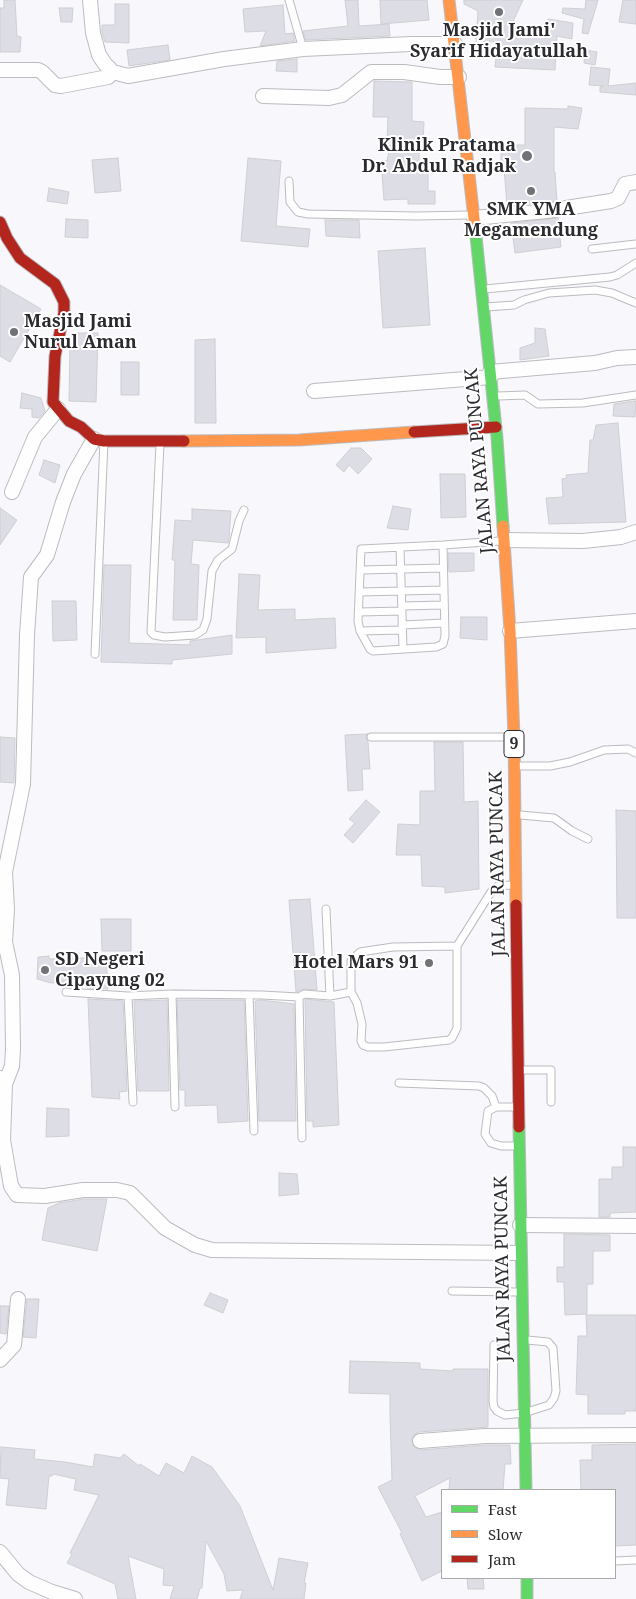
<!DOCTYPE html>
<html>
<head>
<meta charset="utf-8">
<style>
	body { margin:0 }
	#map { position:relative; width:636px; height:1599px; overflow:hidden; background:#f7f7fc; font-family:"Noto Serif",serif }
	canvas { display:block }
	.legend { position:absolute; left:441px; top:1489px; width:175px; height:90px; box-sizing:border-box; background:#fff; border:1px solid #aaaaab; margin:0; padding:6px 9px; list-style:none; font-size:15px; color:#2b2a2e }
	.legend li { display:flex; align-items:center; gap:10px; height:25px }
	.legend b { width:25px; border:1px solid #aaaaab }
</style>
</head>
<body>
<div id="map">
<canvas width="636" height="1599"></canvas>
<ul class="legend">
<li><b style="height:6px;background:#63d668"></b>Fast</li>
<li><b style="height:6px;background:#ff974d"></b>Slow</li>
<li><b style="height:6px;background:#b3261e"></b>Jam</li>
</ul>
</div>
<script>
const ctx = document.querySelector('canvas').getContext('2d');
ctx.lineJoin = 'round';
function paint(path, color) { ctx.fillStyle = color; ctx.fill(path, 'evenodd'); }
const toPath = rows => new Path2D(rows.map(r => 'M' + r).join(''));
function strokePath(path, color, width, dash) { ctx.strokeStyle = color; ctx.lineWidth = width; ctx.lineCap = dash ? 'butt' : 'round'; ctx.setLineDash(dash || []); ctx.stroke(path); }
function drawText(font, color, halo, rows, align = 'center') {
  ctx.font = font + ' "Noto Serif",serif'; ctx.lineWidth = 4; ctx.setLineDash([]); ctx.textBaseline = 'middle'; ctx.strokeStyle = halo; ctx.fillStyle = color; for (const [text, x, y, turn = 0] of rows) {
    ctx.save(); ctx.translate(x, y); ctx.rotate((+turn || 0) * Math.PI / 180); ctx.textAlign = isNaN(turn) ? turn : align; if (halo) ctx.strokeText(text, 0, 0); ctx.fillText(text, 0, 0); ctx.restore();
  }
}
const building = toPath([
	[4,0,15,0,17,36,21,37,20,52,0,52,0,8,4,8,4,0],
	[345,0,358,0,359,26,389,24,390,36,306,40,303,31,348,26,345,0],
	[380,0,427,0,429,20,381,24,380,0],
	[464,0,523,0,510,28,545,33,548,19,573,23,572,39,557,36,555,70,495,67,498,42,476,41,478,11,464,4,464,0],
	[586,0,598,0,588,34,582,33,584,19,562,13,563,8,585,9,586,0],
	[623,0,636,0,636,24,619,22,623,0],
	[115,4,129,4,129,43,105,42,102,32,102,25,115,25,115,4],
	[283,5,285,34,293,33,295,41,260,46,266,31,245,32,243,9,283,5],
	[59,8,73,8,72,22,61,22,59,8],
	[168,45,170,60,129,66,127,50,168,45],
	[585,50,597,52,595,65,584,63,585,50],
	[297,59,297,72,276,71,277,61,297,59],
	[591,67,610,69,608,86,636,83,636,95,600,92,600,87,604,86,589,85,591,67],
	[374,81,412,82,412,121,424,122,423,143,419,143,419,163,428,163,428,191,435,191,435,204,408,204,408,199,384,200,381,161,387,161,391,141,387,141,388,117,373,117,374,81],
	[568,106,582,108,578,129,554,127,554,172,555,172,557,201,507,206,504,168,501,168,501,145,525,145,525,108,568,109,568,106],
	[118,158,121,191,95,193,92,160,118,158],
	[248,158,281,161,276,226,310,229,308,247,241,241,248,158],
	[49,188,69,192,67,204,47,201,49,188],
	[558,218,561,247,515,253,511,223,558,218],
	[66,219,88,220,88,238,65,237,66,219],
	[325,220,359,220,360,238,326,236,325,220],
	[425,248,430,325,383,328,378,251,425,248],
	[0,285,41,309,10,362,0,356,0,285],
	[535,328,545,329,549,356,520,360,520,348,535,343,535,328],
	[72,333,98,333,96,402,69,401,70,341,72,333],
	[215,339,216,423,195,423,195,340,215,339],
	[121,362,139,362,139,395,121,395,121,362],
	[22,393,41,398,45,411,39,418,32,417,32,409,20,408,22,393],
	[634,401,636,401,635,417,613,416,614,404,634,401],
	[618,423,626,522,549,524,546,498,563,497,562,479,567,478,566,475,588,473,590,440,593,440,596,425,618,423],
	[351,448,361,448,372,459,358,474,349,465,344,472,336,465,351,448],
	[44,460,60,465,55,483,39,475,44,460],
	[440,474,465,474,466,517,441,518,440,474],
	[393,506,411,509,408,530,387,528,393,506],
	[0,508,17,520,0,545,0,508],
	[192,509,231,511,229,538,228,543,193,540,191,564,199,565,197,620,173,620,175,560,172,560,175,520,192,521,192,509],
	[448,553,474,553,474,571,449,572,448,553],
	[104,565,131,565,129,643,190,645,190,641,232,635,232,654,172,660,172,664,101,662,104,565],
	[239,574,260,575,258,610,295,609,295,620,335,618,336,648,266,653,266,637,236,638,239,574],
	[52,601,76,601,77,640,53,641,52,601],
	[461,617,487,617,487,640,460,638,461,617],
	[367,734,366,737,368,742,370,769,362,769,363,790,348,791,345,735,367,734],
	[0,737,15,738,14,783,0,782,0,737],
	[434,742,463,742,464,802,478,801,479,889,445,893,445,887,422,886,421,855,396,855,398,824,420,825,420,791,435,791,434,742],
	[366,800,380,812,353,843,344,835,355,823,349,819,366,800],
	[616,810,636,811,636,918,617,918,616,810],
	[310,899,317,990,304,989,296,992,289,900,310,899],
	[101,919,131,919,131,951,102,951,101,919],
	[49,956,49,959,106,957,108,989,87,988,87,981,51,983,37,979,38,957,49,956],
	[88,999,123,1001,127,1091,119,1092,120,1099,92,1097,88,999],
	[305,999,334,1002,339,1125,313,1127,313,1121,307,1121,305,999],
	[167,1000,169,1091,138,1091,134,1001,167,1000],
	[177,1000,244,1000,248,1121,218,1123,217,1105,185,1106,185,1090,180,1090,177,1000],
	[261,1000,294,1004,296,1121,259,1121,255,1001,261,1000],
	[47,1108,69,1109,69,1136,46,1137,47,1108],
	[623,1147,636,1147,636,1212,610,1213,610,1217,599,1217,599,1179,612,1179,612,1167,623,1167,623,1147],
	[279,1173,297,1174,299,1194,279,1196,279,1173],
	[84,1199,107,1199,97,1251,42,1240,48,1208,59,1203,84,1199],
	[564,1234,610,1235,610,1251,593,1251,593,1284,587,1284,587,1314,565,1315,564,1282,557,1282,557,1267,564,1267,564,1234],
	[210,1293,228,1300,223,1313,204,1305,210,1293],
	[27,1299,39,1299,36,1338,23,1337,27,1299],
	[0,1306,9,1306,6,1334,0,1333,0,1306],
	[586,1315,636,1315,636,1411,625,1411,625,1414,588,1414,588,1395,576,1394,578,1336,587,1336,586,1315],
	[350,1361,420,1363,420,1369,453,1371,453,1369,488,1369,488,1427,419,1432,415,1434,412,1438,413,1446,420,1450,485,1445,510,1445,511,1464,505,1464,503,1490,449,1490,450,1478,415,1496,426,1517,442,1512,442,1571,422,1581,400,1534,402,1533,378,1487,392,1480,390,1415,390,1394,349,1393,350,1361],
	[636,1444,636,1545,615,1546,615,1490,581,1490,580,1460,592,1460,592,1445,636,1444],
	[1,1447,35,1450,34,1459,65,1462,93,1467,95,1454,120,1458,124,1454,139,1466,140,1464,159,1476,166,1463,184,1473,192,1456,212,1467,240,1506,273,1590,279,1558,308,1563,304,1583,306,1583,304,1599,240,1599,243,1590,227,1591,224,1574,206,1541,202,1588,200,1588,197,1599,170,1599,174,1586,163,1585,164,1569,128,1556,136,1599,118,1599,115,1584,67,1563,72,1554,70,1553,99,1495,74,1490,76,1479,53,1474,52,1476,49,1476,46,1509,6,1505,9,1479,0,1478,1,1447],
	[467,1578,483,1578,484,1589,468,1589,467,1578]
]);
paint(building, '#dddde5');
strokePath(building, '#ceced3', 1);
const lane = toPath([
	[289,0,303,49],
	[289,181,290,202,298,212,308,214,417,216,469,215],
	[592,249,636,244],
	[485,289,610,277,617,275,636,263],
	[486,307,514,305,524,300,549,293,595,290,612,293,636,303],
	[498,396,525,395,538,404,583,403,636,395],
	[160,444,151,632,154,635,165,637,195,635,203,630,207,619,212,571,218,560,232,549,239,521,244,510],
	[443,545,445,636,443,644,436,647,373,651,370,649,360,631,358,621,361,549,443,545],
	[443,545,500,541],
	[400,547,403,649],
	[361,570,443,568],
	[360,592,443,590],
	[402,606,443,605],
	[359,612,402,611],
	[402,625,444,623],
	[360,631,402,630],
	[95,654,104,441],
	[371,737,511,737],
	[517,766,550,766,570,762,604,750,628,749,636,753],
	[520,815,554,818,572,831,588,839],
	[326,909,330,996],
	[66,992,128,996,172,994,262,995,299,997,304,994,330,996,351,992,351,961,360,952,393,947,457,946,491,892,498,886,511,885],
	[351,992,357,1003,362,1024,361,1041,363,1045,368,1047,384,1047,449,1040,452,1038,457,1028,457,946],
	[172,994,175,1107],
	[249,995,254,1131],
	[128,996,133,1102],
	[299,997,302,1138],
	[522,1070,551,1070,551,1102],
	[399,1083,479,1086,484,1088,492,1096,496,1107],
	[513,1107,496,1107,488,1111,485,1134,491,1143,501,1146,516,1146],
	[452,1291,518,1292],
	[494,1345,493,1401,494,1407,497,1411,505,1415,524,1413,549,1405,554,1398,556,1391,553,1348,548,1342,527,1340],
	[615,1561,636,1560]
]);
const street = toPath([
	[90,0,93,33,99,55,105,64,113,72,128,76,224,59,303,49,411,44,455,44],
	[0,70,38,70,42,72,55,85,61,86,108,77,113,72],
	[263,96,329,98,342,95,371,72,404,72,440,77,459,77],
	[474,218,547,211,611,201,618,198,625,184,636,182],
	[490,372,595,363,617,358,636,357],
	[314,391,491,377],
	[12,492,35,437,58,409],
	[505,540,583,541,621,537,636,532],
	[510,631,636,621],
	[0,1078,5,1084,3,1140,11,1186,17,1195,45,1196,83,1190,117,1190,130,1193,165,1228,195,1245,212,1250,520,1253],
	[5,1084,12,1066,13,1049,12,975,5,942,7,909,5,872,23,784,27,635,31,577,47,555,63,502,74,474,94,439],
	[520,1225,636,1226],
	[0,1360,14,1345,18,1299],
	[420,1441,485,1436,636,1435],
	[0,1552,18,1574,29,1582,52,1592,75,1599]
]);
const fast = toPath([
	[475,227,497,438,503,526],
	[519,1127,526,1490],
	[527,1578,527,1599]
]);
const slow = toPath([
	[449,0,475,227],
	[184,441,299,440,414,432],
	[503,526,510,631,514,737,516,905]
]);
const jam = toPath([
	[0,222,7,238,20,258,55,284,64,302,64,313,55,356,53,402,69,421,81,427,94,439,104,441,184,441],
	[414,432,496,427],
	[516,905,519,1127]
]);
strokePath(lane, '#bcbcc0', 9);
strokePath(street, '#bcbcc0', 16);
strokePath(fast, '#bcbcc0', 13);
strokePath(slow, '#bcbcc0', 13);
strokePath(jam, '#bcbcc0', 13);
strokePath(lane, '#fefeff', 7);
strokePath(street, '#fefeff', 14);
strokePath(fast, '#63d668', 11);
strokePath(slow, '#ff974d', 11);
strokePath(jam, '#b3261e', 11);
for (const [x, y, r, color] of [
	[499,12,5,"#727276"],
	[527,156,6,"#727276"],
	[531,191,5,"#727276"],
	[14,332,5,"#727276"],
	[429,963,5,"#727276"],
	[45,970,5,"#727276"]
]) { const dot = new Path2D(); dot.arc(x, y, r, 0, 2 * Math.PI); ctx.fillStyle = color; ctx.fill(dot); strokePath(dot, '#fff', 2); }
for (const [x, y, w] of [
	[514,744,20]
]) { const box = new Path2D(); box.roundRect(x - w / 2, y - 13.5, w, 27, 4); ctx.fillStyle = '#fff'; ctx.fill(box); strokePath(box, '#2b2a2e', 1); }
drawText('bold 16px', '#2b2a2e', null, [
	["9",514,744]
]);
drawText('bold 18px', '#2b2a2e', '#fff', [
	["Masjid Jami'",499,31],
	["Syarif Hidayatullah",499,52],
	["Klinik Pratama",516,146,"right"],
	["Dr. Abdul Radjak",516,167,"right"],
	["SMK YMA",531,210],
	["Megamendung",531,231],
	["Masjid Jami",24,322,"left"],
	["Nurul Aman",24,343,"left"],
	["SD Negeri",55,960,"left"],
	["Cipayung 02",55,981,"left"],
	["Hotel Mars 91",419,963,"right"]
]);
drawText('18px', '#2b2a2e', '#fff', [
	["JALAN RAYA PUNCAK",480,461,-95],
	["JALAN RAYA PUNCAK",498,864,-91],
	["JALAN RAYA PUNCAK",503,1269,-91]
]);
</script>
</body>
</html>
